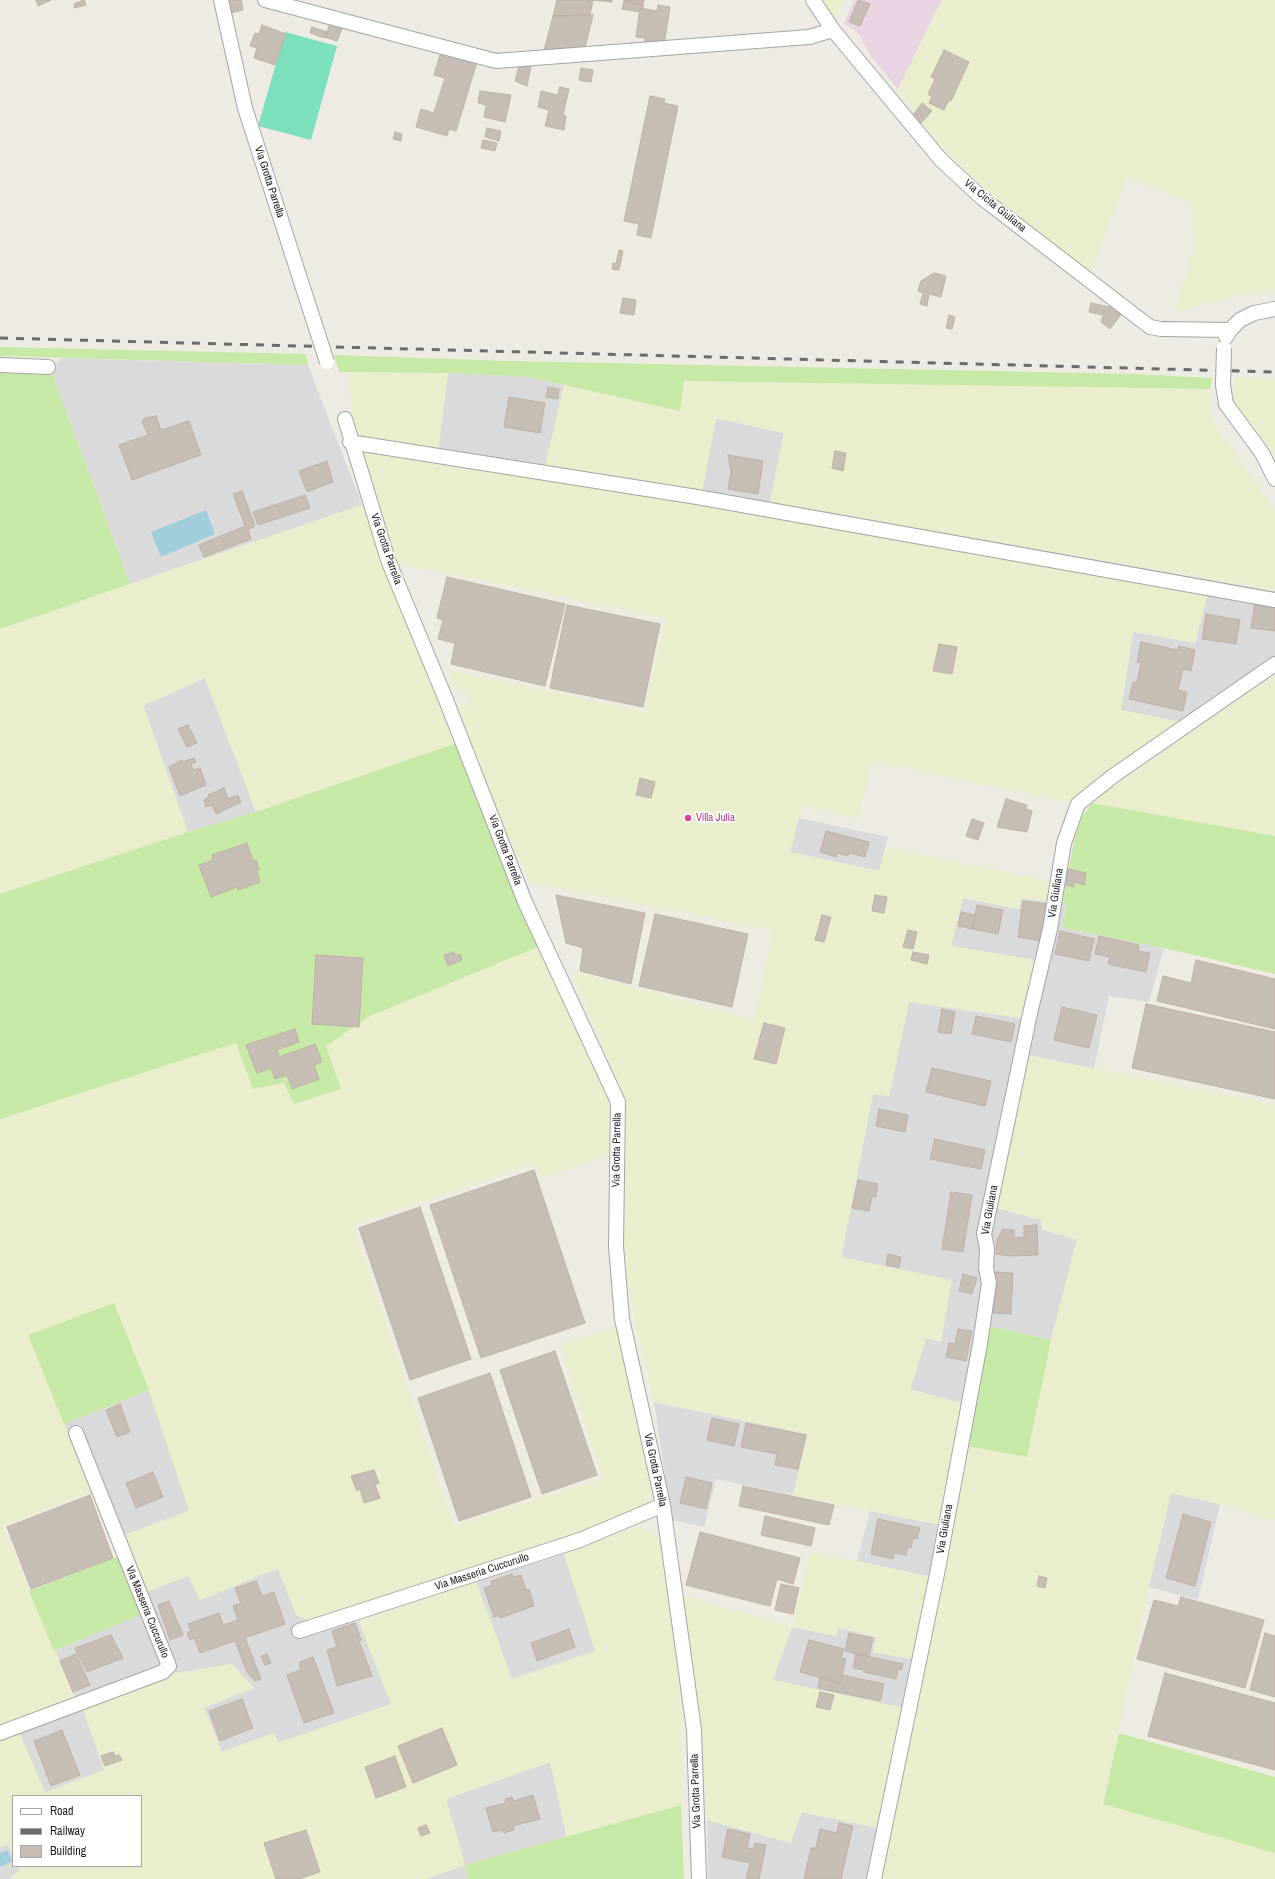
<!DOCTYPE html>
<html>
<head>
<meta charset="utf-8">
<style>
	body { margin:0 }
	#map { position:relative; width:1275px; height:1879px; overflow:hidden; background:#eeebe2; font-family:"Archivo Narrow",sans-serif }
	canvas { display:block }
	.legend { position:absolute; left:12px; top:1795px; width:130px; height:72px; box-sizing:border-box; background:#fff; border:1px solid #a5a5a5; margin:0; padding:5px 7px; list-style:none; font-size:12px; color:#1d1d1d }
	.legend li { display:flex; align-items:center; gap:8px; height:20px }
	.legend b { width:20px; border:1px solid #a5a5a5 }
</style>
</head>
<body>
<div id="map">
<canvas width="1275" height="1879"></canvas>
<ul class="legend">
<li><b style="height:5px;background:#fff"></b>Road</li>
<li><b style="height:5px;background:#6b6b6b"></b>Railway</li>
<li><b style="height:11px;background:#c6bdb5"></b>Building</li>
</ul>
</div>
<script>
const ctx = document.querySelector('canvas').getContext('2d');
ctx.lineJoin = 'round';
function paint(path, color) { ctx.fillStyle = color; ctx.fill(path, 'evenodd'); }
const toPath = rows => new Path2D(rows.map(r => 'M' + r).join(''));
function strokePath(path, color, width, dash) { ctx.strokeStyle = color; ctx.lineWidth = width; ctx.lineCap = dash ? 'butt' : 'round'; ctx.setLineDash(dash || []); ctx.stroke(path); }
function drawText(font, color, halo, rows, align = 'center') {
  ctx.font = font + ' "Archivo Narrow",sans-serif'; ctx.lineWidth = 3.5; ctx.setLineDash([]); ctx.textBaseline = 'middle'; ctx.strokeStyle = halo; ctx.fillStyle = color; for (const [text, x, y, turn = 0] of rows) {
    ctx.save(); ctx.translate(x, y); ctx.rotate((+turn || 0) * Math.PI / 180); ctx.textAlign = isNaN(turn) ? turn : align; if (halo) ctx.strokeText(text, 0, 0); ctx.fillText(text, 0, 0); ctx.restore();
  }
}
paint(toPath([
	[61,358,308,365,362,505,130,584,51,371],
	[448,373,529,377,564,385,545,467,438,451],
	[716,418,784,433,770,503,702,492],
	[1208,593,1275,605,1275,657,1180,722,1121,710,1133,632,1195,643],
	[205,678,256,812,188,832,143,705],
	[799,818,888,837,879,871,789,852],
	[963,898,1018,909,1020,898,1067,904,1063,928,1164,948,1149,1002,1109,996,1094,1069,1028,1055,1048,963,951,946],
	[909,1002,1022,1018,986,1205,1041,1220,1042,1230,1077,1239,1051,1340,981,1324,964,1404,910,1390,926,1338,941,1341,841,1258,873,1093,889,1096],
	[149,1390,189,1511,124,1535,147,1591,188,1575,200,1600,278,1568,296,1615,312,1622,359,1622,391,1704,278,1743,274,1733,222,1752,204,1708,232,1664,178,1673,159,1665,75,1697,54,1651,142,1614,64,1424],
	[654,1402,808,1434,793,1495,716,1479,704,1527,672,1520],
	[1171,1493,1220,1504,1198,1600,1149,1587],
	[870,1511,940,1525,932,1577,857,1561],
	[564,1554,596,1651,512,1679,476,1582],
	[792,1627,836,1636,838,1628,877,1637,873,1652,912,1659,904,1708,773,1680],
	[82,1707,105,1770,45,1793,19,1731],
	[550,1762,567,1837,465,1865,468,1879,425,1879,465,1865,446,1799],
	[801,1812,878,1828,868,1879,708,1879,707,1820,791,1843],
	[8,1844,13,1856,13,1866,18,1866,20,1871,11,1876,12,1879,0,1879,0,1848]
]), '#dbdada');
paint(toPath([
	[854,0,943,0,936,11,898,89,870,55,860,36,853,29,844,24]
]), '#e8d4e3');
paint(toPath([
	[819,0,843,0,834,19,828,16],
	[943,0,1275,0,1275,291,1250,293,1174,312,1193,252,1192,207,1190,202,1127,177,1089,275,1006,209,944,149,898,89,936,11],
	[349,373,448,373,438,451,354,436],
	[1234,377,1275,379,1275,458,1268,444,1233,402],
	[684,381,1210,389,1211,421,1275,510,1275,590,770,503,784,433,716,418,702,492,545,467,564,385,680,411],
	[360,452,606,488,1208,593,1195,643,1133,632,1121,710,1180,722,1072,803,872,761,858,819,803,805,799,818,790,852,879,871,886,848,1053,882,1050,901,1021,898,1019,909,963,898,951,946,1036,960,1022,1018,909,1002,889,1096,873,1094,841,1257,952,1280,941,1342,926,1338,910,1389,964,1404,940,1525,793,1495,808,1434,654,1402,637,1332,623,1243,624,1098,572,971,754,1020,773,930,530,882,498,814,458,704,468,706,470,696,453,686,448,670,644,712,666,618,393,562],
	[362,505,457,743,256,812,205,678,143,706,188,832,0,894,0,629],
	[1275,675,1275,836,1093,803,1098,797],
	[540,946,607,1093,609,1154,541,1178,535,1163,353,1225,453,1526,602,1479,560,1344,617,1328,651,1494,640,1509,566,1537,312,1622,296,1615,278,1568,200,1600,188,1576,147,1592,124,1535,189,1511,149,1390,114,1303,28,1336,92,1490,3,1527,75,1697,0,1728,0,1119,236,1043,253,1089,284,1083,294,1104,341,1089,326,1046,370,1016],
	[1028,1055,1275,1105,1275,1520,1220,1504,1171,1493,1149,1587,1103,1803,1275,1853,1275,1879,882,1879,967,1446,1027,1457,1051,1340,1077,1240,1042,1229,1041,1220,997,1208],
	[641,1526,662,1540,681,1704,681,1805,567,1837,550,1762,446,1799,465,1865,425,1879,12,1879,11,1877,20,1871,18,1866,141,1866,141,1796,13,1796,13,1856,8,1844,0,1848,0,1738,19,1731,45,1793,104,1770,82,1707,178,1673,232,1664,254,1688,204,1708,222,1752,274,1733,278,1743,391,1704,359,1622,476,1582,512,1679,595,1651,564,1554],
	[810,1553,857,1561,932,1577,912,1659,873,1652,877,1636,838,1628,836,1636,792,1627,773,1680,904,1708,878,1828,802,1812,791,1843,707,1820,701,1733,680,1595,792,1627]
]), '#ebeecc');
paint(toPath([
	[0,347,306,354,308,365,0,356],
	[334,355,510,361,1133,374,1212,378,1210,389,684,381,680,411,529,377,448,373,339,372],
	[0,368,51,371,130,584,0,629],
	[457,743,540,946,370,1016,326,1046,341,1089,294,1104,284,1083,253,1089,236,1043,0,1119,0,894,188,832,256,812],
	[1092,803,1275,836,1275,974,1164,948,1063,928,1067,904,1062,903,1075,838,1082,817],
	[114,1303,149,1390,64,1424,28,1335],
	[989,1326,1051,1340,1027,1457,967,1446],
	[119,1556,143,1614,54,1651,29,1591],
	[1119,1733,1275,1777,1275,1853,1103,1804],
	[681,1805,684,1879,468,1879,465,1865]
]), '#c6eaa6');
paint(toPath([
	[285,32,337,46,311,140,258,126]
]), '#7de0bc');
paint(toPath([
	[206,510,215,534,161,557,151,532],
	[7,1850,12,1861,0,1867,0,1853]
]), '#a1cedd');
const building = toPath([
	[36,0,51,0,38,6,36,0],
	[84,0,86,5,74,8,74,4,84,0],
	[227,0,241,0,243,10,230,13,227,0],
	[557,0,612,0,612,2,593,0,590,15,553,16,557,0],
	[624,0,644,0,643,5,624,0],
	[858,0,870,4,860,26,849,22,858,0],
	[624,1,643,5,643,9,640,8,640,12,622,9,624,1],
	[658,5,670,7,664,45,645,42,645,38,636,37,640,8,657,11,658,5],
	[593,15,584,52,543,54,553,16,593,15],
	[331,21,343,26,337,41,325,37,331,21],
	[262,25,286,34,275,65,254,58,257,48,250,46,255,33,259,34,262,25],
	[312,27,327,32,325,38,310,33,312,27],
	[944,50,969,62,951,101,949,100,944,110,929,103,932,97,928,94,935,79,931,77,944,50],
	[450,54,477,62,456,131,449,129,447,136,416,127,421,109,434,113,445,78,434,75,440,55,449,58,450,54],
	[519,66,531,66,527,86,515,81,519,66],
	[581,68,593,70,591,82,579,80,581,68],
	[560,87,569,89,563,115,566,116,564,130,545,126,549,110,538,107,541,91,558,95,560,87],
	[480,91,511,95,505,122,484,117,486,105,478,103,480,91],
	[650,96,665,99,664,103,678,106,651,238,637,235,639,224,624,221,650,96],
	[922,103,932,111,920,124,913,115,922,103],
	[487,128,501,131,499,141,485,137,487,128],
	[395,132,402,134,401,141,393,139,395,132],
	[483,140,497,143,495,151,481,148,483,140],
	[619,250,623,251,619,270,612,269,613,263,616,264,619,250],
	[934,273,946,276,941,297,929,294,927,306,920,304,923,293,918,291,921,281,934,273],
	[623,298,636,300,634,315,620,313,623,298],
	[1091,303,1109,307,1111,304,1122,313,1110,329,1101,322,1103,315,1089,312,1091,303],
	[949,315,955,317,952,329,946,328,949,315],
	[548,387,559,389,558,399,546,397,548,387],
	[509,397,545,403,540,433,504,427,509,397],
	[156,416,161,430,189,421,201,455,132,480,119,445,148,435,142,421,145,418,156,416],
	[835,451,846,453,843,471,832,468,835,451],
	[728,455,763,461,758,494,728,489,731,472,728,455],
	[327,461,333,482,307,492,299,471,327,461],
	[242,491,255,526,248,530,251,539,204,557,199,545,245,526,233,494,242,491],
	[305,495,310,508,258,525,253,512,305,495],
	[447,577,565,604,545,686,451,664,455,643,438,639,443,620,437,618,447,577],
	[1255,603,1275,606,1275,631,1251,628,1255,603],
	[567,605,660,624,643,707,550,688,567,605],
	[1206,614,1240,620,1236,644,1202,639,1206,614],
	[1141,642,1178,650,1179,646,1195,650,1191,671,1183,669,1178,690,1187,692,1183,711,1129,699,1133,682,1137,682,1141,663,1137,662,1141,642],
	[939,644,957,647,952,674,933,671,939,644],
	[188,725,197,743,187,747,178,729,188,725],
	[194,758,196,762,191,764,193,770,200,768,206,785,180,796,169,767,182,760,183,762,194,758],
	[640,778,655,782,651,798,636,795,640,778],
	[224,788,228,799,238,795,241,802,216,814,212,805,206,807,204,800,209,797,208,795,224,788],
	[1006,799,1027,805,1026,809,1032,811,1027,832,997,827,1006,799],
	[972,819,984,823,978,840,966,836,972,819],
	[826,831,869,842,865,857,849,853,848,856,837,853,836,857,820,852,826,831],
	[247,843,253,861,256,860,259,870,257,871,260,882,238,890,237,887,211,897,199,865,213,860,212,855,247,843],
	[1068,869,1086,873,1084,885,1074,882,1074,887,1065,885,1068,869],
	[556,895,645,913,631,984,580,971,583,948,566,943,556,895],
	[875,895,887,897,884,913,872,911,875,895],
	[1023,901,1047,904,1042,941,1018,937,1023,901],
	[977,905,1003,910,998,934,972,929,977,905],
	[961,912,975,915,972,929,958,926,961,912],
	[655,914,748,934,732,1007,639,986,655,914],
	[822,915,831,917,824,942,815,940,822,915],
	[908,930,917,932,913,949,903,947,908,930],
	[1060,931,1094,939,1089,961,1055,954,1060,931],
	[1099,936,1139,945,1138,951,1150,953,1146,972,1108,964,1110,957,1095,954,1099,936],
	[454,952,456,956,460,954,462,960,448,966,444,955,454,952],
	[913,952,929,955,927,964,911,960,913,952],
	[316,955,363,958,359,1027,312,1024,316,955],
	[1196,960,1275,979,1275,1029,1157,1001,1163,976,1191,983,1196,960],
	[1146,1004,1275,1032,1275,1099,1132,1068,1146,1004],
	[1062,1007,1097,1015,1089,1048,1054,1040,1062,1007],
	[942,1009,955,1012,951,1034,938,1032,942,1009],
	[976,1016,1015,1024,1011,1042,972,1034,976,1016],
	[764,1023,785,1028,776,1064,754,1059,764,1023],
	[295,1029,299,1042,277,1050,279,1057,315,1044,322,1062,314,1065,319,1079,292,1089,287,1075,275,1079,271,1068,257,1073,246,1045,295,1029],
	[932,1068,991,1081,985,1106,926,1092,932,1068],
	[879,1109,908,1115,905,1132,876,1126,879,1109],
	[935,1139,985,1150,981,1169,930,1159,935,1139],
	[534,1170,585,1323,481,1358,430,1205,534,1170],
	[858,1180,878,1184,876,1197,872,1197,869,1211,852,1208,858,1180],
	[951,1192,972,1195,963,1252,942,1249,951,1192],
	[420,1207,471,1359,410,1380,359,1228,420,1207],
	[1037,1225,1038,1255,1011,1256,996,1254,997,1239,1003,1229,1014,1230,1014,1238,1024,1237,1024,1226,1037,1225],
	[888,1254,901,1257,899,1268,886,1265,888,1254],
	[995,1272,1013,1273,1011,1314,993,1313,995,1272],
	[963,1274,977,1278,972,1294,959,1291,963,1274],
	[958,1329,972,1331,966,1361,946,1357,949,1343,955,1344,958,1329],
	[555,1351,597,1475,542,1494,500,1370,555,1351],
	[490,1373,531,1497,459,1521,418,1398,490,1373],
	[120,1404,130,1432,117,1437,106,1410,120,1404],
	[712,1418,739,1424,734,1446,707,1440,712,1418],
	[746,1423,806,1435,798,1469,775,1465,777,1454,741,1447,746,1423],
	[374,1470,379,1483,375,1485,380,1498,364,1503,360,1489,357,1491,351,1476,374,1470],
	[153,1472,163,1497,136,1508,126,1483,153,1472],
	[686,1477,712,1483,706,1509,680,1503,686,1477],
	[743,1486,834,1505,829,1525,739,1506,743,1486],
	[90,1495,113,1558,31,1589,7,1527,90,1495],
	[1183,1514,1211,1522,1195,1586,1166,1578,1183,1514],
	[765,1516,815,1528,811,1546,761,1535,765,1516],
	[878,1519,920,1528,917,1539,913,1538,911,1548,908,1547,906,1555,894,1553,893,1559,871,1554,878,1519],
	[700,1532,800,1558,793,1584,777,1579,770,1606,686,1585,700,1532],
	[512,1574,513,1577,521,1575,526,1590,529,1589,534,1606,500,1618,499,1615,494,1617,484,1588,492,1585,491,1581,512,1574],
	[1039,1576,1047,1578,1045,1588,1037,1586,1039,1576],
	[256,1581,262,1596,274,1592,285,1624,245,1638,261,1679,255,1681,247,1672,235,1641,200,1653,194,1638,190,1640,187,1633,191,1631,188,1624,219,1613,223,1625,238,1620,233,1606,241,1603,235,1588,256,1581],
	[781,1584,799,1588,793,1614,775,1610,781,1584],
	[1181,1597,1264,1620,1245,1688,1137,1659,1154,1600,1178,1606,1181,1597],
	[169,1601,183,1635,170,1640,158,1605,169,1601],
	[355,1623,361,1640,359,1641,372,1676,337,1686,327,1650,337,1647,332,1631,355,1623],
	[569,1629,575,1647,537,1661,531,1643,569,1629],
	[849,1633,873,1638,869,1657,845,1651,849,1633],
	[1265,1633,1275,1636,1275,1697,1250,1690,1265,1633],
	[111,1635,123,1658,87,1672,75,1648,111,1635],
	[809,1640,844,1649,841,1658,846,1659,840,1683,800,1672,809,1640],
	[76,1654,90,1685,73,1692,60,1661,76,1654],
	[267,1654,271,1663,265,1665,261,1656,267,1654],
	[856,1654,903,1664,901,1670,898,1669,896,1679,864,1672,864,1670,853,1668,856,1654],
	[313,1657,334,1713,304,1723,287,1675,300,1670,300,1662,313,1657],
	[1165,1673,1275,1703,1275,1770,1148,1736,1165,1673],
	[842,1675,884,1684,880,1701,818,1688,820,1677,840,1683,842,1675],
	[820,1692,834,1695,830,1710,816,1707,820,1692],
	[242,1699,253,1728,220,1741,209,1711,242,1699],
	[442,1728,457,1765,413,1783,398,1746,442,1728],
	[62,1730,80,1775,51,1786,34,1741,62,1730],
	[113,1752,115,1756,119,1755,122,1760,105,1766,101,1756,113,1752],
	[395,1756,406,1787,376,1798,365,1767,395,1756],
	[533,1795,540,1819,513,1826,514,1830,504,1833,503,1830,493,1832,486,1808,506,1803,505,1799,512,1797,513,1801,533,1795],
	[839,1823,853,1826,841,1879,804,1879,811,1848,816,1848,820,1829,837,1833,839,1823],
	[426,1825,430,1833,421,1836,418,1828,426,1825],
	[728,1829,750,1834,747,1848,753,1849,755,1843,766,1845,759,1879,746,1879,750,1863,722,1857,728,1829],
	[306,1830,320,1872,299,1879,276,1879,264,1843,306,1830]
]);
paint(building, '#c6bdb5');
strokePath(building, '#c0b1a4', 1);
const street = toPath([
	[221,0,245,108,315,325],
	[265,0,496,61,809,37,833,30],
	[813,0,833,30,941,160,982,198,1150,327,1161,329,1230,330],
	[1226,337,1230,330,1240,320,1254,313,1275,309],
	[0,365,48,367],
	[1223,385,1226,404,1262,453,1275,479],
	[345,419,388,560,446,700,525,902,618,1102,616,1246,622,1319,663,1505,694,1730,699,1879],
	[350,442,697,497,1275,600],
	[299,1631,580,1540,663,1505],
	[0,1733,163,1672,169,1666,76,1433],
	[874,1879,937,1574,980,1344,989,1283,986,1268,987,1248,984,1234,1029,1018,1050,929,1064,843,1078,804,1113,776,1275,664]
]);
strokePath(street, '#a4a4a4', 16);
strokePath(street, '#fff', 14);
strokePath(toPath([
	[0,338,1275,372]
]), '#6b6b6b', 3, [8, 8]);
const streetBridge = toPath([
	[315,325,327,362],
	[1223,385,1224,348]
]);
strokePath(streetBridge, '#a4a4a4', 16, []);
strokePath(streetBridge, '#fff', 14);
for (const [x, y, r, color] of [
	[688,818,4,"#d1479c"]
]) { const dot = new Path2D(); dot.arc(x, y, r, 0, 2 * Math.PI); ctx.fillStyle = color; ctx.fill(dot); strokePath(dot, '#fff', 1.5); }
drawText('11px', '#1d1d1d', '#fff', [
	["Via Grotta Parrella",269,182,72],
	["Via Cicita Giuliana",995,206,39],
	["Via Grotta Parrella",386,549,71],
	["Via Grotta Parrella",505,850,69],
	["Via Giuliana",1056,893,-81],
	["Via Grotta Parrella",617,1150,-89],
	["Via Giuliana",990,1210,-80],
	["Via Grotta Parrella",655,1470,78],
	["Via Giuliana",945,1529,-80],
	["Via Masseria Cuccurullo",482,1572,-18],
	["Via Masseria Cuccurullo",147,1612,68],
	["Via Grotta Parrella",696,1791,-92]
]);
drawText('11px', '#b23c85', '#fff', [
	["Villa Julia",696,818]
], 'left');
</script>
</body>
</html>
